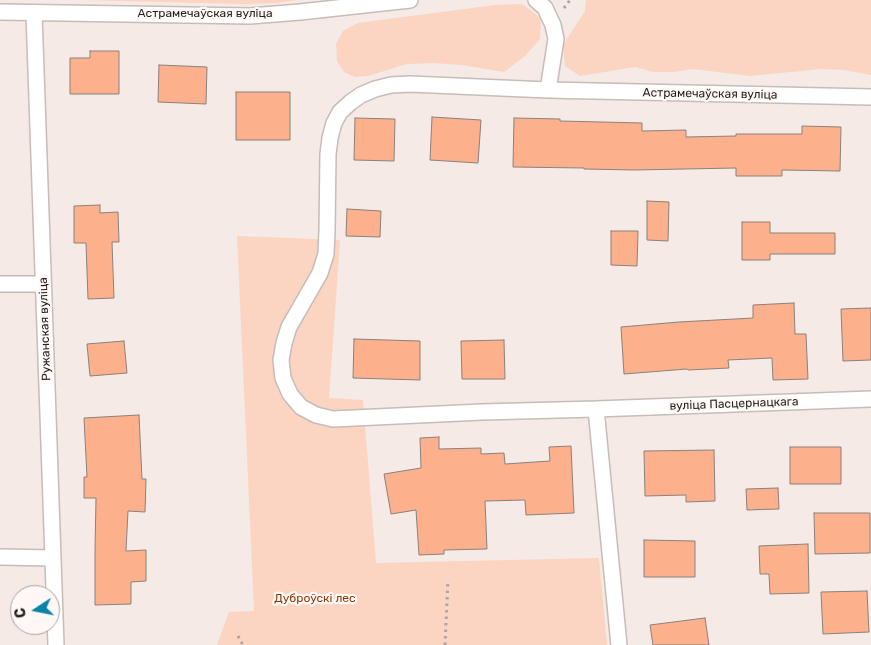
<!DOCTYPE html>
<html>
<head>
<meta charset="utf-8">
<style>
	body { margin:0 }
	#map { position:relative; width:871px; height:645px; overflow:hidden; background:#f5eae6; font-family:Rubik,sans-serif }
	canvas { display:block }
	.north { position:absolute; left:10px; top:585px; width:50px; height:50px; box-sizing:border-box; background:#fff8f6; border:1px solid #a7a19f; border-radius:50%; rotate:259deg; font-size:14px; font-weight:700; line-height:20px; text-align:center; color:#221f1d }
	.north::after { content:''; display:block; margin:auto; width:18px; height:22px; background:#0684a8; clip-path:polygon(50% 0,100% 100%,50% 72%,0 100%) }
</style>
</head>
<body>
<div id="map">
<canvas width="871" height="645"></canvas>
<div class="north">С</div>
</div>
<script>
const ctx = document.querySelector('canvas').getContext('2d');
ctx.lineJoin = 'round';
function paint(path, color) { ctx.fillStyle = color; ctx.fill(path, 'evenodd'); }
const toPath = rows => new Path2D(rows.map(r => 'M' + r).join(''));
function strokePath(path, color, width, dash) { ctx.strokeStyle = color; ctx.lineWidth = width; ctx.lineCap = dash ? 'butt' : 'round'; ctx.setLineDash(dash || []); ctx.stroke(path); }
function drawText(font, color, halo, rows, align = 'center') {
  ctx.font = font + ' Rubik,sans-serif'; ctx.lineWidth = 4.5; ctx.setLineDash([]); ctx.textBaseline = 'middle'; ctx.strokeStyle = halo; ctx.fillStyle = color; for (const [text, x, y, turn = 0] of rows) {
    ctx.save(); ctx.translate(x, y); ctx.rotate((+turn || 0) * Math.PI / 180); ctx.textAlign = isNaN(turn) ? turn : align; if (halo) ctx.strokeText(text, 0, 0); ctx.fillText(text, 0, 0); ctx.restore();
  }
}
paint(toPath([
	[82,0,297,0,277,3,243,4],
	[586,0,871,0,871,75,844,70,821,69,750,76,693,69,674,72,653,72,635,67,580,76,565,66,563,45,585,11],
	[522,4,533,12,541,19,540,39,525,56,504,72,462,65,433,63,407,64,368,76,355,77,344,72,337,61,336,44,343,31,358,23,495,5],
	[237,236,340,240,329,398,363,400,376,563,599,558,607,645,217,645,229,612,254,611]
]), '#fbd4c2');
const building = toPath([
	[90,51,119,51,119,94,70,94,70,58,90,58,90,51],
	[159,65,207,67,206,104,158,102,159,65],
	[236,92,290,92,290,140,236,140,236,92],
	[432,117,481,120,478,163,430,160,432,117],
	[355,118,395,119,394,161,354,160,355,118],
	[514,118,560,119,560,121,642,123,642,131,686,130,686,137,736,136,736,134,802,134,802,126,841,127,840,171,782,170,782,176,736,176,736,168,634,170,584,169,584,168,513,167,514,118],
	[647,201,669,202,668,241,647,240,647,201],
	[100,205,100,213,118,212,119,242,112,242,114,298,88,299,86,243,74,243,74,206,100,205],
	[347,209,381,211,380,237,346,236,347,209],
	[742,222,770,222,770,233,835,233,835,254,770,254,770,260,742,260,742,222],
	[611,231,638,231,637,266,611,265,611,231],
	[794,303,795,334,806,334,808,379,773,380,772,358,728,360,729,368,688,370,687,369,624,374,621,327,679,322,753,318,753,305,794,303],
	[871,308,871,360,843,361,841,309,871,308],
	[354,339,420,341,420,380,353,378,354,339],
	[504,340,505,379,462,379,461,341,504,340],
	[124,341,127,373,90,376,87,344,124,341],
	[139,415,142,479,146,479,145,512,128,511,126,551,146,550,146,581,131,582,131,604,95,605,95,551,96,498,84,498,84,477,87,477,84,418,139,415],
	[439,437,439,449,481,448,481,454,504,453,505,464,550,461,549,447,571,446,574,513,526,515,525,500,485,501,487,549,444,550,444,554,419,555,416,510,391,514,384,474,421,468,420,438,439,437],
	[790,447,841,447,841,484,790,484,790,447],
	[714,450,715,501,686,502,686,495,645,496,644,451,714,450],
	[778,488,779,509,747,510,746,489,778,488],
	[814,513,870,513,870,553,815,554,814,513],
	[644,540,695,541,695,577,644,577,644,540],
	[808,544,809,593,770,594,769,574,760,574,759,546,808,544],
	[867,591,869,632,823,634,821,592,867,591],
	[705,618,709,645,653,645,650,625,705,618]
]);
paint(building, '#fcb08c');
strokePath(building, '#8a817c', 1);
const street = toPath([
	[536,0,545,8,553,25,556,39,548,90],
	[0,12,250,16,300,12,410,0],
	[34,13,56,645],
	[871,97,548,90,410,84,391,85,375,89,361,95,351,102,340,112,334,123,330,138,328,154,327,231,326,254,320,273,289,327,284,343,281,360,283,378,290,394,301,407,316,415,333,419,482,412,596,409,871,399],
	[0,284,43,284],
	[596,409,619,645],
	[0,557,53,558]
]);
strokePath(street, '#c6bcb8', 18);
strokePath(toPath([
	[564,8,570,0],
	[238,636,243,645],
	[445,645,448,580]
]), '#aea5a2', 3, [2.5, 4]);
strokePath(street, '#fff', 15);
drawText('12px', '#221f1d', '#fff8f6', [
	["Астрамечаўская вуліца",205,14],
	["Астрамечаўская вуліца",710,94,1],
	["Ружанская вуліца",45,329,-92],
	["вуліца Пасцернацкага",734,404,-2]
]);
drawText('12px', '#8c3a02', '#fff8f6', [
	["Дуброўскі лес",315,599]
]);
</script>
</body>
</html>
